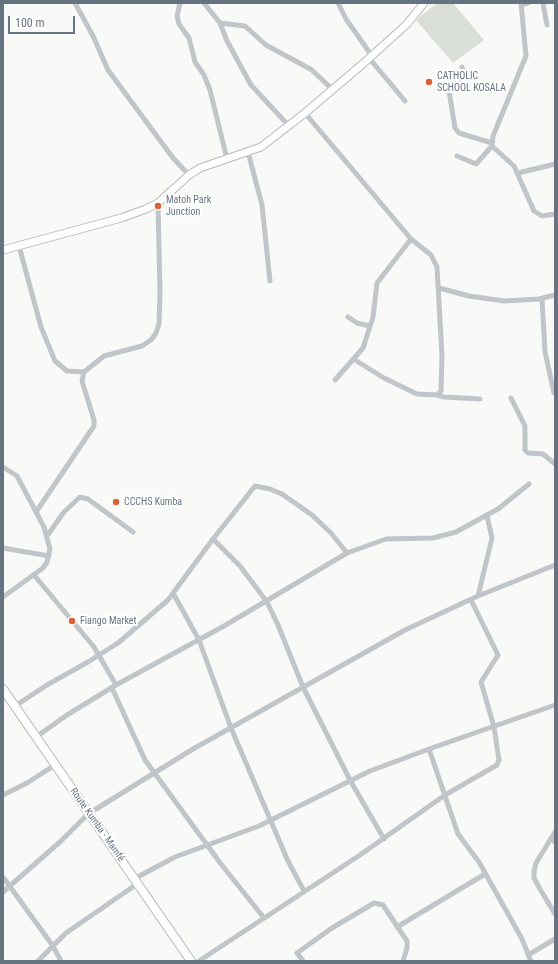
<!DOCTYPE html>
<html>
<head>
<meta charset="utf-8">
<style>
	body { margin:0 }
	#map { position:relative; width:558px; height:964px; overflow:hidden; background:#f9f9f7; font-family:"Roboto Condensed",sans-serif }
	canvas { display:block }
	.frame { position:absolute; inset:0; border:4px solid #667481; pointer-events:none }
	.scale { position:absolute; left:8px; top:16px; width:67px; height:18px; box-sizing:border-box; border:2px solid #667481; border-top:0; padding-left:5px; font-size:12px; line-height:14px; white-space:nowrap; color:#667481; -webkit-text-stroke:3px #fff; paint-order:stroke }
</style>
</head>
<body>
<div id="map">
<canvas width="558" height="964"></canvas>
<div class="frame"></div>
<div class="scale">100 m</div>
</div>
<script>
const ctx = document.querySelector('canvas').getContext('2d');
ctx.lineJoin = 'round';
function paint(path, color) { ctx.fillStyle = color; ctx.fill(path, 'evenodd'); }
const toPath = rows => new Path2D(rows.map(r => 'M' + r).join(''));
function strokePath(path, color, width, dash) { ctx.strokeStyle = color; ctx.lineWidth = width; ctx.lineCap = dash ? 'butt' : 'round'; ctx.setLineDash(dash || []); ctx.stroke(path); }
function drawText(font, color, halo, rows, align = 'center') {
  ctx.font = font + ' "Roboto Condensed",sans-serif'; ctx.lineWidth = 4; ctx.setLineDash([]); ctx.textBaseline = 'middle'; ctx.strokeStyle = halo; ctx.fillStyle = color; for (const [text, x, y, turn = 0] of rows) {
    ctx.save(); ctx.translate(x, y); ctx.rotate((+turn || 0) * Math.PI / 180); ctx.textAlign = isNaN(turn) ? turn : align; if (halo) ctx.strokeText(text, 0, 0); ctx.fillText(text, 0, 0); ctx.restore();
  }
}
paint(toPath([
	[437,3,453,3,484,40,453,63,416,20]
]), '#d9ded7');
const major = toPath([
	[3,250,121,218,146,209,158,203,189,175,200,168,261,147,305,113,365,62,407,24,424,3]
]);
const highway = toPath([
	[3,689,191,961]
]);
strokePath(major, '#b4b9bd', 9);
strokePath(highway, '#b4b8bc', 10);
strokePath(toPath([
	[75,3,93,36,108,70,173,158,189,175],
	[180,3,177,16,179,24,189,38,195,62,204,75,210,90,227,159],
	[204,3,220,23,227,41,251,85,289,126],
	[338,3,346,19,372,56],
	[521,3,526,56,493,136,492,146,514,166,534,211,542,216,555,214],
	[543,3,547,25],
	[521,5,528,3],
	[220,23,245,26,266,45,312,70,333,90],
	[369,58,405,101],
	[462,67,464,73,449,91,455,128,459,133,492,143],
	[305,113,411,239,377,283,373,317,363,348,335,380],
	[248,152,262,205,270,281],
	[457,156,476,164,492,146],
	[518,173,555,164],
	[19,246,41,327,55,361,67,371,84,372],
	[439,288,469,296,504,301,539,299,555,295],
	[542,298,545,352,554,393],
	[348,317,357,323,370,326],
	[355,360,384,378,417,394,437,395,441,391,442,356,437,267,431,255,411,239],
	[437,395,444,397,480,399],
	[511,398,525,426,525,450,528,453,543,454,555,464],
	[3,467,17,476,44,527,50,549,47,562,43,568,3,597],
	[36,512,94,426,94,420,82,381,84,372,104,356,142,346,152,339,156,333,159,324,160,292,158,203],
	[47,536,64,512,80,497,88,499,133,532],
	[213,539,240,566,267,602,278,625,303,687,350,780,384,839],
	[3,548,49,556],
	[34,575,94,647,116,685],
	[173,593,199,640,231,728,288,861,304,891],
	[478,596,492,538,487,516],
	[112,688,145,760,221,864,264,918],
	[15,706,47,685,88,662,118,643,168,600,213,539,255,486,270,489,282,494,312,515,331,533,347,553],
	[36,737,67,715,116,685,224,626,347,553,386,539,433,538,456,532,498,509,529,484],
	[429,749,458,834,479,862,522,939,531,961],
	[3,795,27,783,55,765],
	[555,832,536,863,534,871,534,878,540,889,555,914],
	[551,838,555,842],
	[3,877,53,946,61,961],
	[134,879,175,857,259,826,370,771,429,749,555,705],
	[3,892,61,841,88,814,193,749,405,630,478,596,555,565],
	[397,927,485,874],
	[528,955,555,939],
	[38,961,66,933,137,884],
	[199,961,360,855,445,795,497,765,499,760,494,727,481,682,498,655,471,600],
	[303,961,297,953,332,928,374,903,383,905,407,941,407,948,403,961]
]), '#c0c5c9', 5);
strokePath(major, '#fff', 7);
strokePath(highway, '#fff', 8);
for (const [x, y, r, color] of [
	[429,82,4,"#dc6235"],
	[158,206,4,"#dc6235"],
	[116,502,4,"#dc6235"],
	[72,621,4,"#dc6235"]
]) { const dot = new Path2D(); dot.arc(x, y, r, 0, 2 * Math.PI); ctx.fillStyle = color; ctx.fill(dot); strokePath(dot, '#fff', 1.5); }
drawText('10px', '#667481', '#fff', [
	["CATHOLIC",437,76],
	["SCHOOL KOSALA",437,88],
	["Matoh Park",166,200],
	["Junction",166,212],
	["CCCHS Kumba",124,502],
	["Fiango Market",80,621]
], 'left');
drawText('10px', '#667481', '#fff', [
	["Route Kumba - Mamfé",97,825,55]
]);
</script>
</body>
</html>
